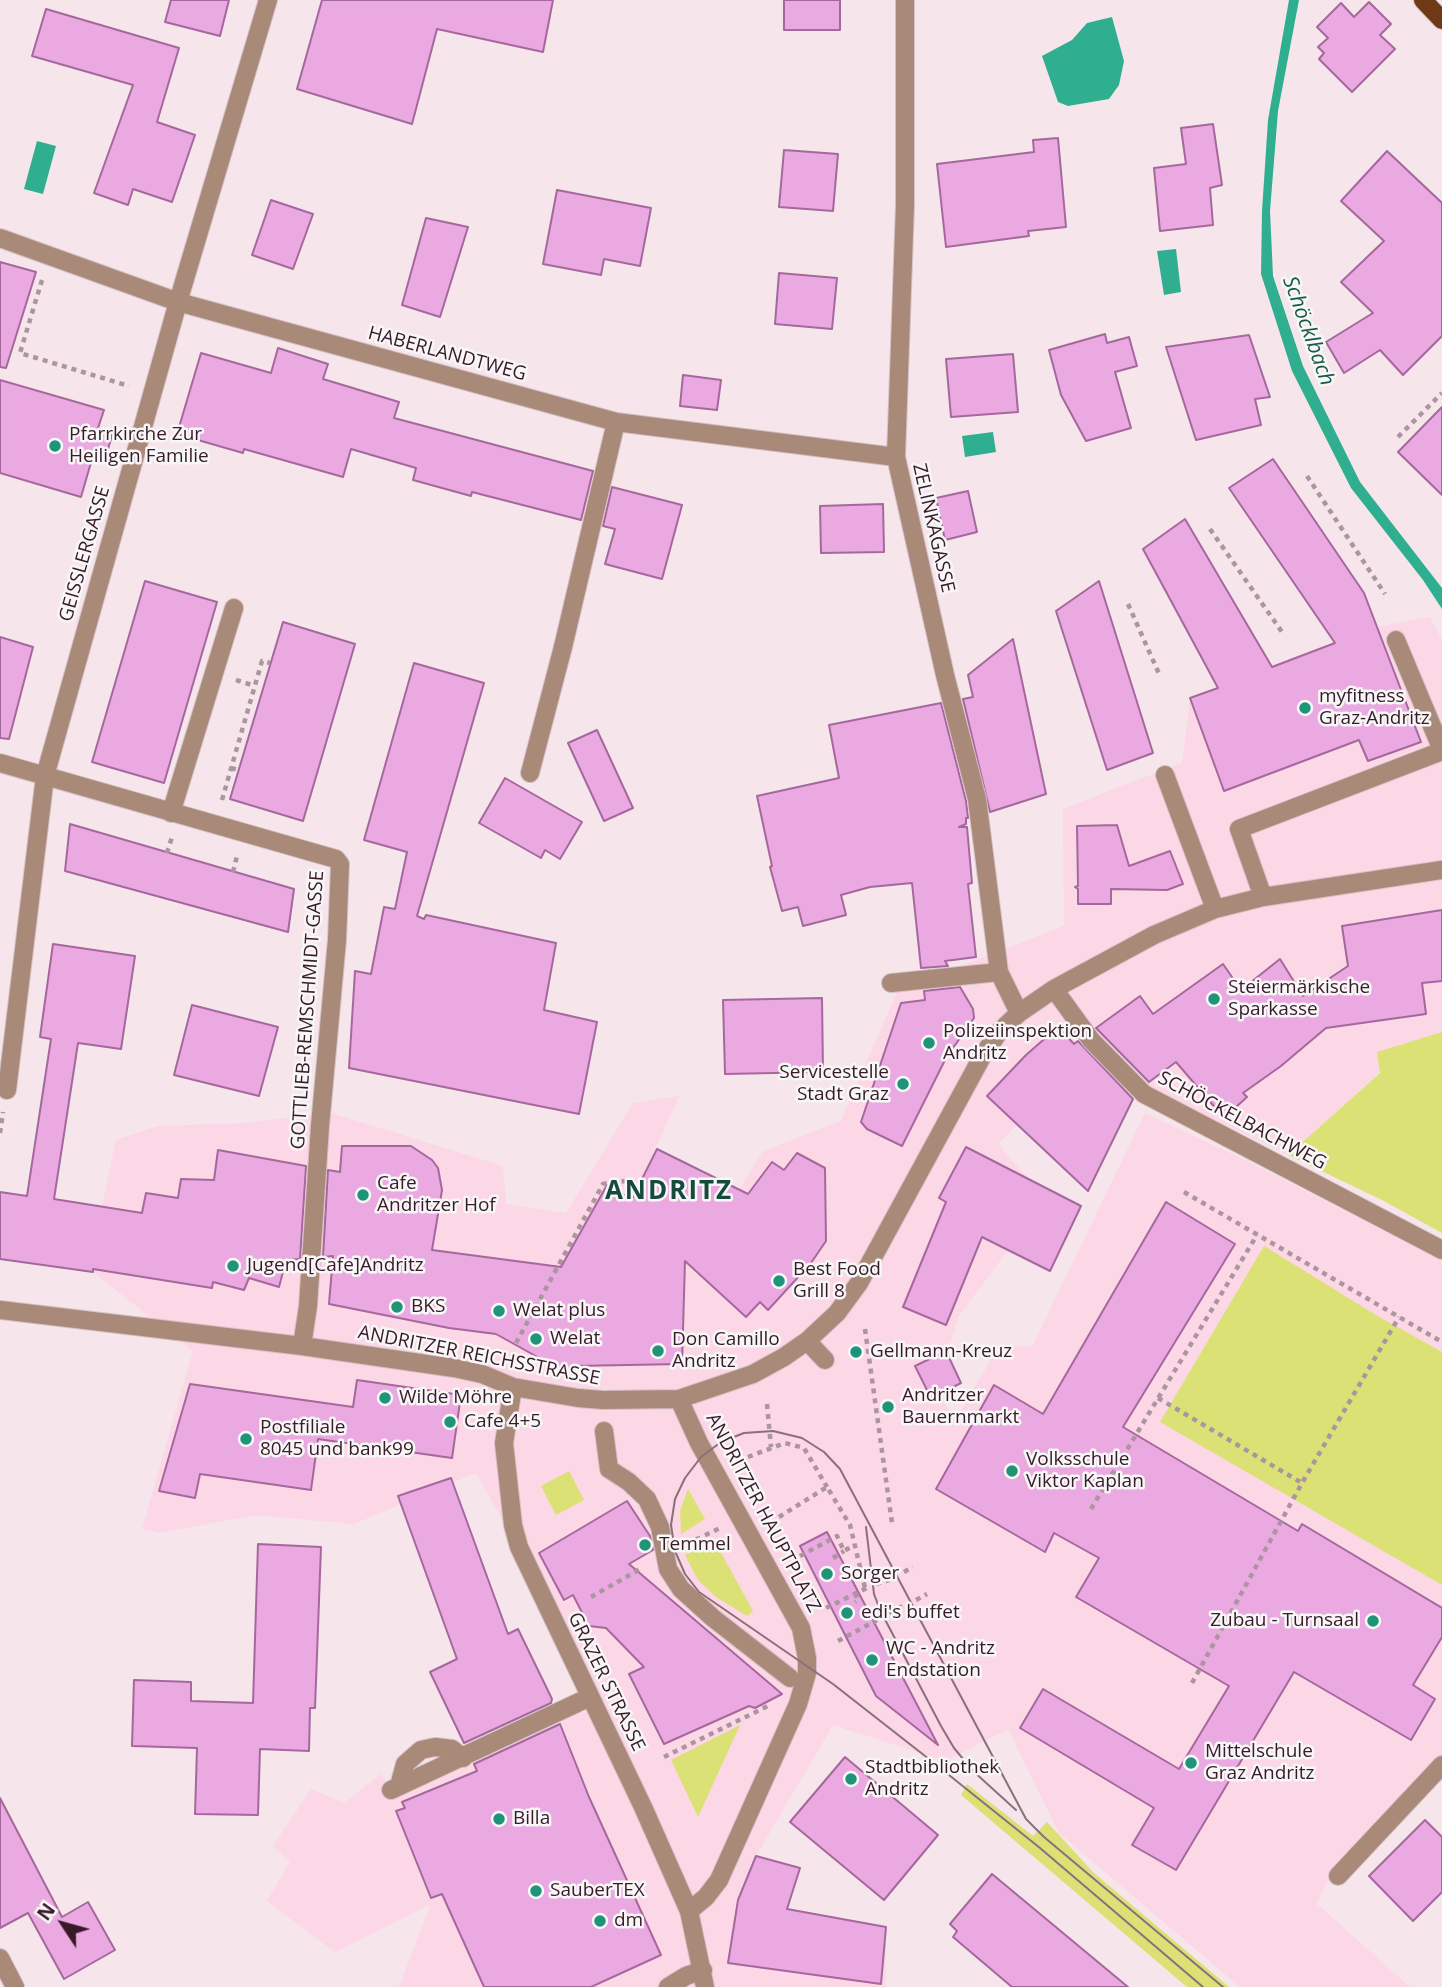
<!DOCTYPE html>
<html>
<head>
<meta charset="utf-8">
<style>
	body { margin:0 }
	#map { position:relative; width:1442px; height:1987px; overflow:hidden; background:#f6e5eb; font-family:"Open Sans",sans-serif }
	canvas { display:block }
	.north { position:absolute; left:28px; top:1889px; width:70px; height:70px; -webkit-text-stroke:5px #f7f7f7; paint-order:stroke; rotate:306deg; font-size:19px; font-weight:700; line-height:28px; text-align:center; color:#391a29 }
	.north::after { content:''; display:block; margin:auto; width:24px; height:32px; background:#391a29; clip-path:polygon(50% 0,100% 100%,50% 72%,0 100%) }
</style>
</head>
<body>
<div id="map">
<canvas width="1442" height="1987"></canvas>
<div class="north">N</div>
</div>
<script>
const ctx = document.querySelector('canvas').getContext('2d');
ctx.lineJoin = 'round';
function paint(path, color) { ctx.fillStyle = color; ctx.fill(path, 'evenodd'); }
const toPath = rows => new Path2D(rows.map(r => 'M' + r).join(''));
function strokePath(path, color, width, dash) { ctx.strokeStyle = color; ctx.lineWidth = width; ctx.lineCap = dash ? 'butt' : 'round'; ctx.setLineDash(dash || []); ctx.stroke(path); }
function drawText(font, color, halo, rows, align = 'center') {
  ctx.font = font + ' "Open Sans",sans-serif'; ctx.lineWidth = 5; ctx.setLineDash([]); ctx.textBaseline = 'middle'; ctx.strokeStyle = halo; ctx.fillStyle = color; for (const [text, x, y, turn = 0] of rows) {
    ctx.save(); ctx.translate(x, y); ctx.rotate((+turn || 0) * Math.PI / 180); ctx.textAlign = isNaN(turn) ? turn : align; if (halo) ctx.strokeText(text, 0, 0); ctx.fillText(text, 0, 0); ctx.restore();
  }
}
paint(toPath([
	[1430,617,1442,640,1442,1032,1377,1052,1380,1072,1288,1155,1228,1126,1139,1096,1052,1089,998,1144,1039,1191,1024,1229,958,1317,936,1388,955,1420,1000,1345,1032,1347,1145,1113,1247,1161,1442,1261,1442,1755,1325,1884,1317,1904,1410,1987,1240,1987,1059,1833,1008,1729,946,1761,833,1725,756,1856,738,1902,886,1927,886,1987,399,1987,431,1904,335,1952,267,1901,290,1862,273,1846,311,1789,344,1803,381,1774,391,1789,563,1709,609,1716,565,1631,476,1473,354,1524,255,1515,160,1533,142,1529,193,1351,93,1272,102,1207,116,1140,158,1126,248,1123,328,1112,503,1166,506,1204,566,1213,633,1103,679,1096,640,1183,678,1202,713,1232,763,1151,841,1121,898,990,1064,926,1063,809,1182,763,1190,698,1377,627]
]), '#fcd7e6');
paint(toPath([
	[1442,1032,1442,1233,1382,1200,1288,1155,1380,1073,1377,1052],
	[1264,1246,1376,1315,1442,1352,1442,1585,1160,1422],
	[569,1471,584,1500,556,1515,541,1486],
	[688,1489,705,1519,681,1534,680,1511],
	[714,1540,753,1611,747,1616,716,1597,698,1580,685,1555],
	[740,1725,698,1817,671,1760],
	[967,1784,1033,1836,1047,1822,1094,1873,1229,1987,1187,1987,961,1795]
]), '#dbe175');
paint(toPath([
	[1289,0,1299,0,1278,111,1270,211,1273,276,1303,366,1360,482,1442,588,1442,609,1423,580,1351,488,1292,371,1261,274,1262,211,1268,120],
	[1112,17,1124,61,1119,85,1109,99,1068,106,1058,102,1042,56,1072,40,1087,23],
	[37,141,56,146,43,194,24,189],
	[1176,249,1181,292,1164,295,1157,251],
	[993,432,996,452,965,457,962,436]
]), '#2faf8f');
const building = toPath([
	[171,0,229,0,220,36,165,22,171,0],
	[322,0,553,0,543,52,437,29,412,124,297,89,322,0],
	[784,0,840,0,840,30,784,30,784,0],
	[1369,2,1391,24,1380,35,1395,49,1352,92,1319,59,1324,53,1318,47,1328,38,1317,27,1341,3,1354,17,1369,2],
	[46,9,179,48,157,122,195,135,172,202,133,189,128,205,94,193,133,85,32,56,46,9],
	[1213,124,1222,185,1210,188,1213,225,1160,231,1154,168,1186,164,1181,128,1213,124],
	[1058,138,1066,227,1028,231,1029,236,946,247,937,164,1034,152,1033,140,1058,138],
	[784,150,838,154,833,211,779,207,784,150],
	[1387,151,1442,203,1442,336,1403,375,1380,350,1344,373,1326,342,1373,313,1341,282,1384,241,1341,201,1387,151],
	[557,190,651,208,640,266,604,259,601,275,543,264,557,190],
	[271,200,313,214,293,269,252,255,271,200],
	[426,218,468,227,440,317,402,305,426,218],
	[0,262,36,272,6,368,0,367,0,262],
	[779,273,837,278,832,329,775,324,779,273],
	[1105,334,1107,343,1129,337,1137,366,1115,372,1131,428,1086,441,1061,395,1049,350,1105,334],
	[1249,335,1270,397,1255,399,1261,425,1196,440,1166,347,1249,335],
	[278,348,328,364,323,379,399,402,394,418,593,471,581,520,472,492,471,496,413,480,416,468,351,449,343,477,244,449,243,453,177,434,201,353,271,373,278,348],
	[1013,354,1018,412,951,417,946,359,1013,354],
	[683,375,721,380,717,410,680,406,683,375],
	[0,380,104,410,98,428,113,432,104,463,92,459,81,497,0,473,0,380],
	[1442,407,1442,495,1398,452,1442,407],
	[1273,459,1364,593,1421,742,1368,761,1359,740,1224,791,1190,698,1218,688,1143,549,1185,519,1272,667,1335,643,1229,488,1273,459],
	[612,487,682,505,662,579,605,564,615,529,603,526,612,487],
	[968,491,977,532,945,540,936,498,968,491],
	[883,504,884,552,821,553,820,506,883,504],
	[145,581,217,602,164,783,92,762,145,581],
	[1099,581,1153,753,1107,770,1056,611,1099,581],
	[283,622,355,644,303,821,230,799,283,622],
	[0,637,33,647,9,739,0,738,0,637],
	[1013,639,1046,794,990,812,963,699,973,697,968,675,1013,639],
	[414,663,484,683,417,916,424,919,426,915,556,943,544,1010,597,1022,579,1114,349,1068,355,971,371,974,384,907,395,909,407,852,364,840,414,663],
	[941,703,966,801,968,818,966,818,966,824,959,827,967,827,972,883,968,884,976,957,945,961,948,966,921,968,912,883,870,887,841,895,846,915,803,926,798,907,782,911,770,867,772,866,757,796,839,778,829,725,941,703],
	[597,730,633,808,604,821,568,743,597,730],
	[505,778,582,822,560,859,545,850,541,858,479,823,505,778],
	[70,824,294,889,288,932,65,871,70,824],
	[1117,825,1129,866,1170,851,1183,884,1167,890,1111,889,1111,904,1078,904,1078,889,1075,887,1078,886,1077,826,1117,825],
	[1442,910,1442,981,1422,983,1426,1014,1326,1028,1281,1066,1243,1093,1247,1097,1224,1118,1176,1062,1149,1082,1096,1028,1140,996,1153,1014,1223,964,1241,990,1280,959,1303,996,1348,966,1342,926,1442,910],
	[53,944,135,956,121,1049,78,1043,54,1199,142,1213,146,1193,178,1198,181,1179,214,1180,218,1150,306,1166,300,1259,286,1260,279,1287,249,1278,244,1290,213,1282,212,1288,93,1269,93,1272,0,1259,0,1192,27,1196,51,1039,40,1037,53,944],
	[960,987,973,1009,974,1018,946,1058,902,1146,867,1129,861,1122,901,1003,925,1000,924,991,960,987],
	[822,998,823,1072,725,1074,723,1000,822,998],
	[192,1005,278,1027,259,1096,174,1075,192,1005],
	[1058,1027,1074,1044,1078,1041,1133,1099,1088,1191,987,1096,1026,1055,1058,1027],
	[342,1146,411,1146,432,1160,438,1168,442,1190,432,1250,561,1267,607,1185,632,1199,657,1149,748,1194,772,1162,784,1170,797,1153,825,1168,826,1241,811,1263,768,1310,760,1302,746,1317,685,1261,682,1364,572,1366,568,1374,496,1334,449,1328,329,1304,333,1256,323,1257,328,1170,340,1172,342,1146],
	[966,1147,1081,1206,1050,1271,982,1237,946,1325,903,1307,946,1202,939,1198,966,1147],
	[1166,1202,1235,1244,1123,1427,1298,1531,1302,1524,1442,1608,1442,1637,1413,1685,1435,1699,1411,1740,1294,1672,1176,1870,1132,1845,1154,1808,1020,1728,1043,1689,1179,1769,1229,1686,1076,1597,1099,1558,1054,1533,1045,1552,936,1489,994,1385,1043,1414,1166,1202],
	[946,1351,961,1383,931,1398,915,1366,946,1351],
	[357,1380,461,1395,452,1458,318,1439,311,1490,200,1474,195,1498,159,1491,190,1384,353,1407,357,1380],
	[451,1478,508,1634,518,1629,552,1699,551,1703,464,1743,430,1672,457,1659,398,1496,451,1478],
	[627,1501,650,1536,653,1550,629,1564,782,1694,755,1708,749,1706,664,1744,629,1674,644,1667,606,1628,589,1626,573,1595,564,1600,539,1553,627,1501],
	[827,1532,938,1745,876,1696,800,1546,827,1532],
	[258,1544,321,1547,315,1708,310,1708,309,1751,260,1749,258,1815,195,1814,197,1748,132,1746,134,1680,191,1682,191,1701,253,1703,258,1544],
	[560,1724,589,1797,661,1955,591,1987,484,1987,442,1894,431,1898,396,1811,405,1808,402,1802,477,1771,474,1764,560,1724],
	[845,1757,938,1835,884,1900,790,1822,845,1757],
	[0,1798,62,1917,88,1902,115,1950,64,1979,28,1913,0,1928,0,1798],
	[1425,1820,1442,1837,1442,1892,1413,1921,1369,1876,1425,1820],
	[756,1856,800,1868,787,1909,886,1927,881,1984,728,1963,738,1900,756,1856],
	[992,1874,1128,1987,1012,1987,953,1937,957,1931,950,1924,992,1874]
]);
paint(building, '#eba9e1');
strokePath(building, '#a5689d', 2);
const minor = toPath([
	[905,0,905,205,896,457,945,675,977,799,999,972,1019,1013],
	[0,238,178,302,616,422,896,457],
	[1396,640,1442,750],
	[0,763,336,859,340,864,337,940,320,1126,308,1306,302,1346],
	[530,773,563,647,616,422],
	[1165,775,1215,909],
	[171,813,234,608],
	[1263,897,1239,829,1442,751],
	[891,983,999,972],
	[1054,989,1091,1040,1144,1094,1442,1250],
	[7,1090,45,776,178,302,268,0],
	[0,1310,302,1346,454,1368,482,1374,513,1387,578,1398,603,1400,679,1399,753,1374,784,1357,807,1341,837,1313,859,1283,983,1055,999,1032,1019,1013,1054,989,1154,935,1215,909,1263,897,1442,870],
	[807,1341,825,1360],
	[513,1387,504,1443,513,1525,519,1547,643,1807,689,1911,705,1987],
	[679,1399,699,1443,801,1628,807,1658,807,1673,798,1704,719,1880,706,1897,689,1911],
	[604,1431,609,1469,629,1482,647,1499,660,1527,668,1569,681,1589,713,1618,790,1678],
	[399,1786,405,1764,421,1750,435,1747,452,1749,463,1758],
	[391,1790,590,1697],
	[1338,1876,1442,1765],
	[0,1958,15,1987],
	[668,1987,686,1976,703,1970]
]);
const major = toPath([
	[1423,0,1442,20]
]);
strokePath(minor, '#d4c0c8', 20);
strokePath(major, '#d4c0c8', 20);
strokePath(toPath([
	[42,280,20,353,129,386],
	[1398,437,1442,393],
	[1307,476,1385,594],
	[1210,529,1282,632],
	[1128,604,1160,676],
	[236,680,255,686],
	[231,768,238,770],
	[222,800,262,661,270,663],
	[167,853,172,837],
	[233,872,237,856],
	[0,1133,3,1112],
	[1184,1192,1442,1342],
	[865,1329,892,1523],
	[516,1343,603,1184,625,1181],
	[1158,1398,1302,1483],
	[767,1404,771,1447],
	[748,1457,785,1443,804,1448,827,1487],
	[1091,1509,1257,1235],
	[779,1517,827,1487,850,1525,865,1588],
	[687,1544,720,1528],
	[800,1556,837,1536,844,1551,854,1545],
	[833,1558,844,1551],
	[904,1572,913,1567],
	[876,1584,889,1580],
	[855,1593,858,1600,855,1602],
	[591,1597,642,1568],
	[916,1600,927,1594],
	[826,1608,869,1587],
	[889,1613,903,1606],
	[838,1641,877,1620],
	[1192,1683,1302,1483,1399,1317],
	[664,1757,770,1705]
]), '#ab959e', 4.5, [5, 5]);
strokePath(minor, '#a98977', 18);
strokePath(major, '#6e3914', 18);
strokePath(toPath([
	[866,1527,874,1594,880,1610,941,1726,954,1748,973,1771,1016,1810],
	[1203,1987,1040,1848,934,1763,833,1684,699,1592,685,1574,675,1551,671,1525,675,1499,685,1478,701,1457,721,1442,744,1433,773,1431,802,1438,824,1452,840,1469,1026,1819,1044,1837,1223,1987]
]), '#89707b', 2);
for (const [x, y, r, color] of [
	[55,446,7,"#209478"],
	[1305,708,7,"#209478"],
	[1214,999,7,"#209478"],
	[929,1043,7,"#209478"],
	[903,1084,7,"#209478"],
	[363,1195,7,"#209478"],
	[233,1266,7,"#209478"],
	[779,1281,7,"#209478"],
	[397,1307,7,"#209478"],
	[499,1311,7,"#209478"],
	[536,1339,7,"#209478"],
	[658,1351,7,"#209478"],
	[856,1352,7,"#209478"],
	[385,1398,7,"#209478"],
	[888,1407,7,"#209478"],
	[450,1422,7,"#209478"],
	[246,1439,7,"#209478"],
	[1012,1471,7,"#209478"],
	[645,1545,7,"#209478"],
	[827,1574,7,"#209478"],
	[847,1613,7,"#209478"],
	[1373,1621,7,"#209478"],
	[872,1660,7,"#209478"],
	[1191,1763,7,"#209478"],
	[851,1779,7,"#209478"],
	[499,1819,7,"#209478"],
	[536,1891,7,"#209478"],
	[600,1921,7,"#209478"]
]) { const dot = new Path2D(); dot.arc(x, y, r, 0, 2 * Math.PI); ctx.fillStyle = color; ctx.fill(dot); strokePath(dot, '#f7f7f7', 2.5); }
drawText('19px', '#391a29', '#f7f7f7', [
	["HABERLANDTWEG",447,354,15],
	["ZELINKAGASSE",933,528,77],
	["GEISSLERGASSE",85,554,-74],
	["GOTTLIEB-REMSCHMIDT-GASSE",308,1010,-86],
	["SCHÖCKELBACHWEG",1242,1121,28],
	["ANDRITZER REICHSSTRASSE",479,1356,11],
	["ANDRITZER HAUPTPLATZ",763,1513,62],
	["GRAZER STRASSE",606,1682,64]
]);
drawText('19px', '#391a29', '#f7f7f7', [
	["Pfarrkirche Zur",69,435],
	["Heiligen Familie",69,457],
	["myfitness",1319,697],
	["Graz-Andritz",1319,719],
	["Steiermärkische",1228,988],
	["Sparkasse",1228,1010],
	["Polizeiinspektion",943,1032],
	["Andritz",943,1054],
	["Servicestelle",889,1073,"right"],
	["Stadt Graz",889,1095,"right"],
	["Cafe",377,1184],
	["Andritzer Hof",377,1206],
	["Jugend[Cafe]Andritz",247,1266],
	["Best Food",793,1270],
	["Grill 8",793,1292],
	["BKS",411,1307],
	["Welat plus",513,1311],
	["Welat",550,1339],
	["Don Camillo",672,1340],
	["Andritz",672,1362],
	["Gellmann-Kreuz",870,1352],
	["Andritzer",902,1396],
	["Bauernmarkt",902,1418],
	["Wilde Möhre",399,1398],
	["Cafe 4+5",464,1422],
	["Postfiliale",260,1428],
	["8045 und bank99",260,1450],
	["Volksschule",1026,1460],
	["Viktor Kaplan",1026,1482],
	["Temmel",659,1545],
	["Sorger",841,1574],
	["edi's buffet",861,1613],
	["Zubau - Turnsaal",1359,1621,"right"],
	["WC - Andritz",886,1649],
	["Endstation",886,1671],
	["Mittelschule",1205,1752],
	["Graz Andritz",1205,1774],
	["Stadtbibliothek",865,1768],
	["Andritz",865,1790],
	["Billa",513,1819],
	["SauberTEX",550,1891],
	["dm",614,1921]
], 'left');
drawText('italic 21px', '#175948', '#f7f7f7', [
	["Schöcklbach",1308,331,70]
]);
ctx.letterSpacing = '2px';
drawText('bold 26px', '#164a3c', '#f7f7f7', [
	["ANDRITZ",669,1192]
]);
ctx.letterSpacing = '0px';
</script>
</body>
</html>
